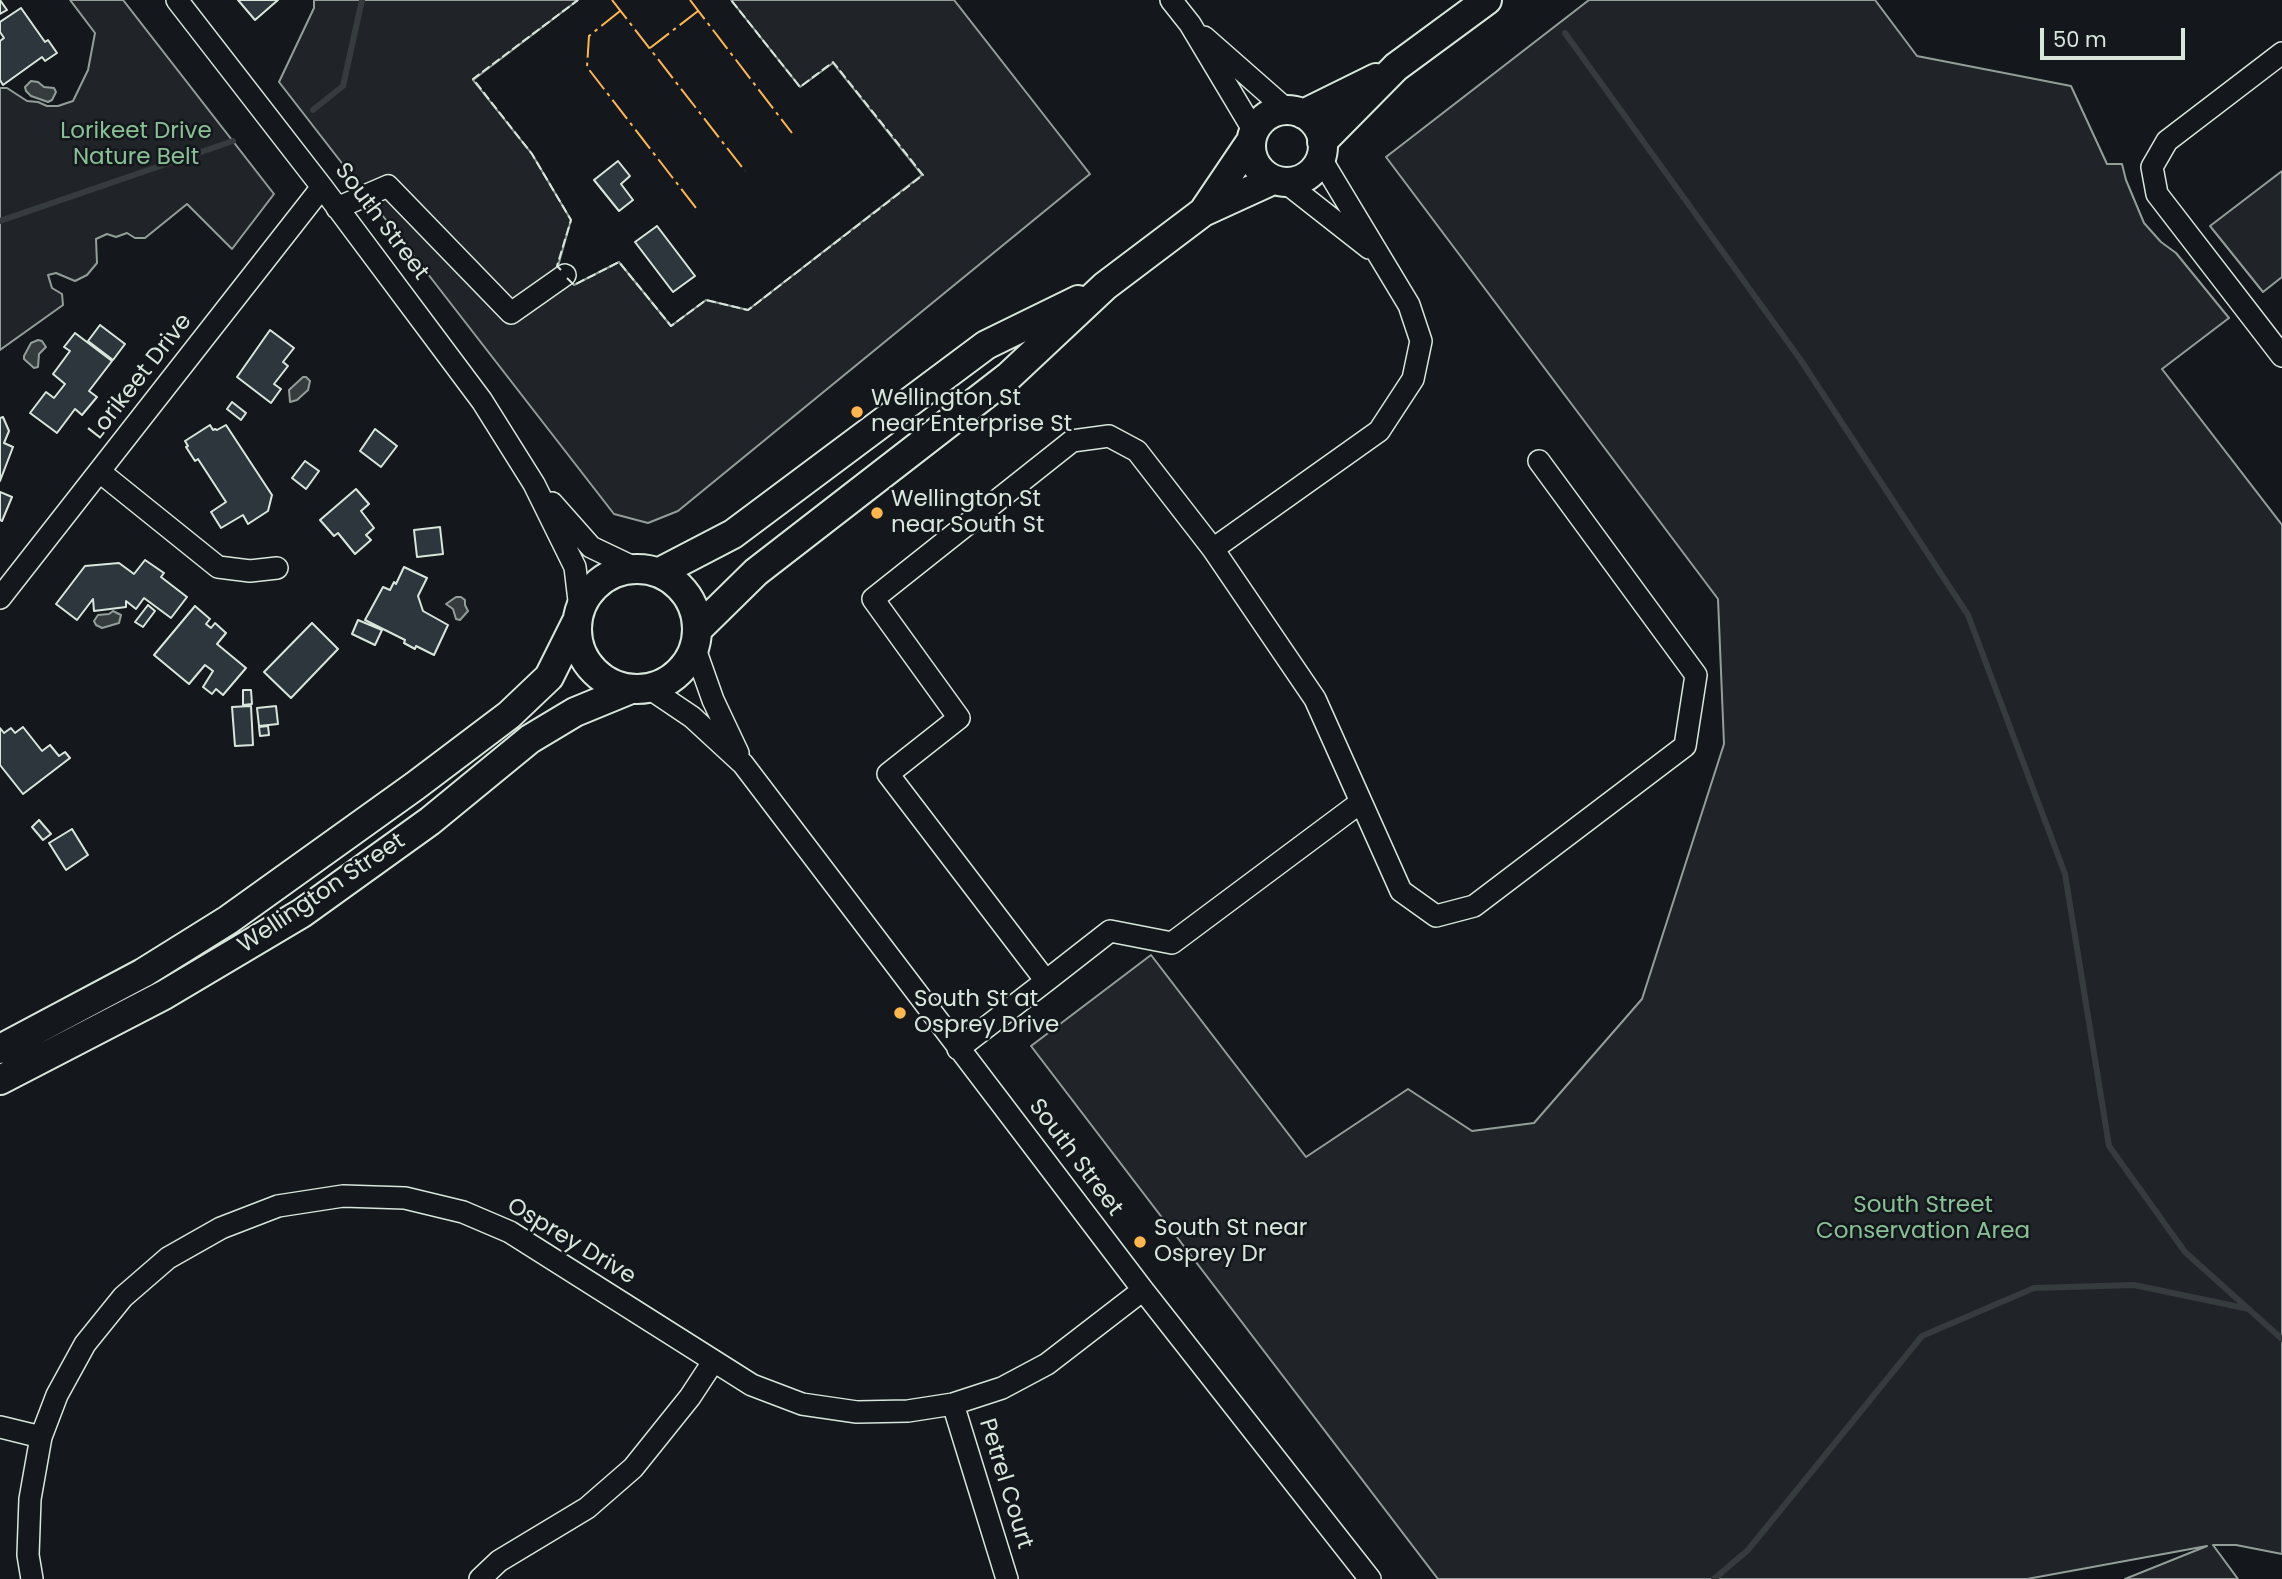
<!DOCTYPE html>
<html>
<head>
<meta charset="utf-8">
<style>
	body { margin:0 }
	#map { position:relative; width:2282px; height:1579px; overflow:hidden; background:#14181c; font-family:Poppins,sans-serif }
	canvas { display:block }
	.scale { position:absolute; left:2040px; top:28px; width:145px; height:32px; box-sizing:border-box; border:4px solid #d8e6dc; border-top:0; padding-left:9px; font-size:21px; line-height:24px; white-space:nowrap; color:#d8e6dc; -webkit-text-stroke:5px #14181c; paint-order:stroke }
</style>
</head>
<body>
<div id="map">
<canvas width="2282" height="1579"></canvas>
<div class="scale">50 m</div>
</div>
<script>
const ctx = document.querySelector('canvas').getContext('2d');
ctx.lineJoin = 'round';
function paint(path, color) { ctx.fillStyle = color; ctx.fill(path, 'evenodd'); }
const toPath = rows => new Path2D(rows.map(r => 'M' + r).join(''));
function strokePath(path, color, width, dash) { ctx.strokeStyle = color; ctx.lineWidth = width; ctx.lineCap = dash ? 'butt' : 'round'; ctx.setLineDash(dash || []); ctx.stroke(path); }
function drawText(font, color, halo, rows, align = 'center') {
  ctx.font = font + ' Poppins,sans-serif'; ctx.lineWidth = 5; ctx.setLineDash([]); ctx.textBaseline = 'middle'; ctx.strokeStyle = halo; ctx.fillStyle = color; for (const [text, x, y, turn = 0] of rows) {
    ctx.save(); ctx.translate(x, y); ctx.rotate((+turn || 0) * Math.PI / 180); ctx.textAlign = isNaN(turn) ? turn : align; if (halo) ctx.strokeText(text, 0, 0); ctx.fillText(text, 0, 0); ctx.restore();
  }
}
const green = toPath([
	[70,0,123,0,274,194,232,249,187,204,145,238,135,238,127,233,116,237,107,234,96,239,97,263,87,275,75,281,56,273,48,275,52,288,62,294,63,305,0,350,0,88,7,88,27,101,38,102,47,106,58,106,73,101,88,70,95,33,70,0],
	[314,0,578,0,473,80,532,154,571,220,558,266,574,285,619,262,671,326,706,300,748,310,922,175,833,63,800,87,731,0,954,0,1090,174,678,511,648,523,614,514,279,82,314,8,314,0],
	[1589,0,1875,0,1917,56,2071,86,2107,164,2122,164,2126,180,2144,223,2161,242,2176,253,2229,318,2162,369,2282,525,2282,1554,2236,1545,2213,1545,2238,1579,2125,1579,2207,1546,2027,1579,1438,1579,1031,1046,1151,955,1306,1157,1408,1089,1472,1131,1534,1123,1642,999,1724,744,1718,599,1386,157,1589,0],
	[2282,171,2282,277,2263,292,2210,226,2282,171]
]);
paint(green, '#202428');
strokePath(green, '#939e99', 2);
const water = toPath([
	[31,81,38,82,44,87,54,88,56,92,52,100,48,102,31,96,26,91,25,87,31,81],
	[38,340,42,341,46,347,39,354,38,367,34,368,24,359,24,356,31,343,38,340],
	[303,377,306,377,310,381,308,390,297,400,290,402,289,390,303,377],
	[456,597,461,597,465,600,465,605,468,611,460,620,456,619,453,609,446,604,456,597],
	[113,611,121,615,119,623,102,628,96,625,94,621,98,615,109,614,113,611]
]);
paint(water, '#363b3e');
strokePath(water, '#939e99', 2);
strokePath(toPath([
	[1565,33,1800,359,1968,615,2065,874,2109,1146,2185,1252,2282,1339],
	[313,110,343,86,362,0],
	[0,221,233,141],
	[1714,1579,1748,1550,1922,1336,2034,1288,2134,1285,2249,1309]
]), '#363b3e', 6);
const building = toPath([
	[0,0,7,10,0,14,0,0],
	[238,0,278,0,255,20,238,0],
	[21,8,45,42,48,40,57,53,45,61,42,57,3,85,0,80,0,41,4,38,0,32,0,22,21,8],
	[618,161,630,176,621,184,633,200,619,211,594,180,618,161],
	[657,226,695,276,673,292,635,242,657,226],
	[100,325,125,344,113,360,88,341,100,325],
	[270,330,294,348,283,362,288,366,274,384,281,389,271,403,237,377,270,330],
	[75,333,112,361,89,391,97,397,82,415,75,409,57,433,30,413,46,392,54,398,65,384,53,374,70,351,64,347,75,333],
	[232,402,246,413,241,420,227,409,232,402],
	[3,417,9,431,4,443,13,447,0,481,0,418,3,417],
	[210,425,213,430,215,429,217,430,226,425,272,495,268,511,248,524,243,515,221,528,211,512,226,502,198,459,195,461,186,447,188,446,185,441,210,425],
	[375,429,397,446,381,467,360,451,375,429],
	[305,461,319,471,306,489,292,478,305,461],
	[356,489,369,504,361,511,374,528,366,535,371,540,355,554,338,533,334,536,320,520,356,489],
	[0,492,12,497,2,521,0,520,0,492],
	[440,527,443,554,417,557,414,530,440,527],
	[145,560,164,573,161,577,187,597,171,618,144,598,136,609,126,601,126,607,94,611,93,599,77,620,56,604,85,566,119,563,134,574,145,560],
	[404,567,427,578,418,596,423,611,448,625,434,655,416,646,415,649,404,643,405,640,365,620,383,587,390,590,394,582,396,584,404,567],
	[148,605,155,611,143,627,135,622,148,605],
	[195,606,210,619,206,624,211,628,215,623,226,633,217,644,246,668,223,695,216,689,212,694,203,687,213,671,205,665,189,684,154,655,195,606],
	[358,620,382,630,375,645,352,634,358,620],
	[312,623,338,649,291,698,264,672,312,623],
	[243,690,251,690,252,704,243,705,243,690],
	[251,706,253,745,235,746,232,707,251,706],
	[276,706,278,724,259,726,257,708,276,706],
	[268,726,269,735,260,736,259,727,268,726],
	[23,727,42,751,50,745,59,756,65,752,70,758,23,794,0,765,0,728,4,733,11,728,15,733,23,727],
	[39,820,51,834,43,840,32,827,39,820],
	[72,829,88,855,66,870,49,843,72,829]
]);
paint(building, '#2c363c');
strokePath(building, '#d8e6dc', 2);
const minor = toPath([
	[177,0,322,187,482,401,534,484,575,567,580,609],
	[1171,0,1190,24,1254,131],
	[1204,37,1287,110],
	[2282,53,2167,141,2152,167,2157,194,2282,356],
	[1285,182,1369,248],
	[337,208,388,186,511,313,565,275],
	[100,472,218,567,250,571,277,568],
	[552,503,591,547,635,568],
	[1213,549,1379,431,1413,379,1421,341,1409,305,1321,159],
	[0,598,322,187],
	[695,649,713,700,738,753],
	[649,688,692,717,743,764,1143,1290,1370,1579],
	[1046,981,1110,931,1172,943,1361,802],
	[958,1049,1046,981,888,774,959,718,873,599,1072,441,1109,436,1137,451,1213,549,1315,699,1401,891,1436,916,1474,906,1685,746,1696,675,1539,461],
	[953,1404,1007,1579],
	[0,1427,41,1437],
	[32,1579,28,1555,30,1499,41,1437,57,1395,85,1344,123,1297,168,1258,221,1228,278,1206,343,1196,405,1198,463,1212,510,1232,752,1385,802,1404,857,1412,908,1411,953,1404,1002,1388,1047,1364,1143,1290],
	[480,1579,499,1561,587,1508,633,1468,690,1397,713,1362]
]);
const major = toPath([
	'1251 146a36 36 0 1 1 72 0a36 36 0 1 1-72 0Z',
	[1303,114,1376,78],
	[1322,142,1396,67,1487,0],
	[1203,212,1251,141],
	'577 629a60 60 0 1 1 120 0a60 60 0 1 1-120 0Z',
	[660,572,733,534,986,345,1078,300],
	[698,629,756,572,1009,376,1105,286,1203,212,1273,180],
	[0,1049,143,973,228,920,415,786,509,715,549,677,576,623],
	[0,1080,164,995,302,913,430,821,530,739,575,712,631,689]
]);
strokePath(minor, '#d8e6dc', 24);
strokePath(major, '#d8e6dc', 32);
strokePath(minor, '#14181c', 21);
strokePath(major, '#14181c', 28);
strokePath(toPath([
	[561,270,557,266,571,220,532,154,473,79,578,0],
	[567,278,574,285,619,262,671,326,706,300,748,310,923,175,833,62,800,87,731,0]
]), '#d8e6dc', 2, [9, 3.5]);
strokePath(toPath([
	[612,0,745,171],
	[690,0,792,133],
	[620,11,589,36,587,67,696,208],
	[650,48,698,11]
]), '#ffb74d', 2, [24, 5, 3.5, 5]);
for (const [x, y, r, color] of [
	[857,412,7,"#ffb74d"],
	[877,513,7,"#ffb74d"],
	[900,1013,7,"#ffb74d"],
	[1140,1242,7,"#ffb74d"]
]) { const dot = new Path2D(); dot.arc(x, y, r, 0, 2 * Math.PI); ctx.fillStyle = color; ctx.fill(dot); strokePath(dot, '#14181c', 2.5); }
drawText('23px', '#8ac095', '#14181c', [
	["Lorikeet Drive",136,132],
	["Nature Belt",136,158],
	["South Street",1923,1206],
	["Conservation Area",1923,1232]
]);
drawText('23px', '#d8e6dc', '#14181c', [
	["South Street",381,222,53],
	["Lorikeet Drive",141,377,-52],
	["Wellington Street",322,894,-34],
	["South Street",1075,1158,53],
	["Osprey Drive",571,1242,31],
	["Petrel Court",1005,1484,73]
]);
drawText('23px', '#d8e6dc', '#14181c', [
	["Wellington St",871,399],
	["near Enterprise St",871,425],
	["Wellington St",891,500],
	["near South St",891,526],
	["South St at",914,1000],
	["Osprey Drive",914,1026],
	["South St near",1154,1229],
	["Osprey Dr",1154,1255]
], 'left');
</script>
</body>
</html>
